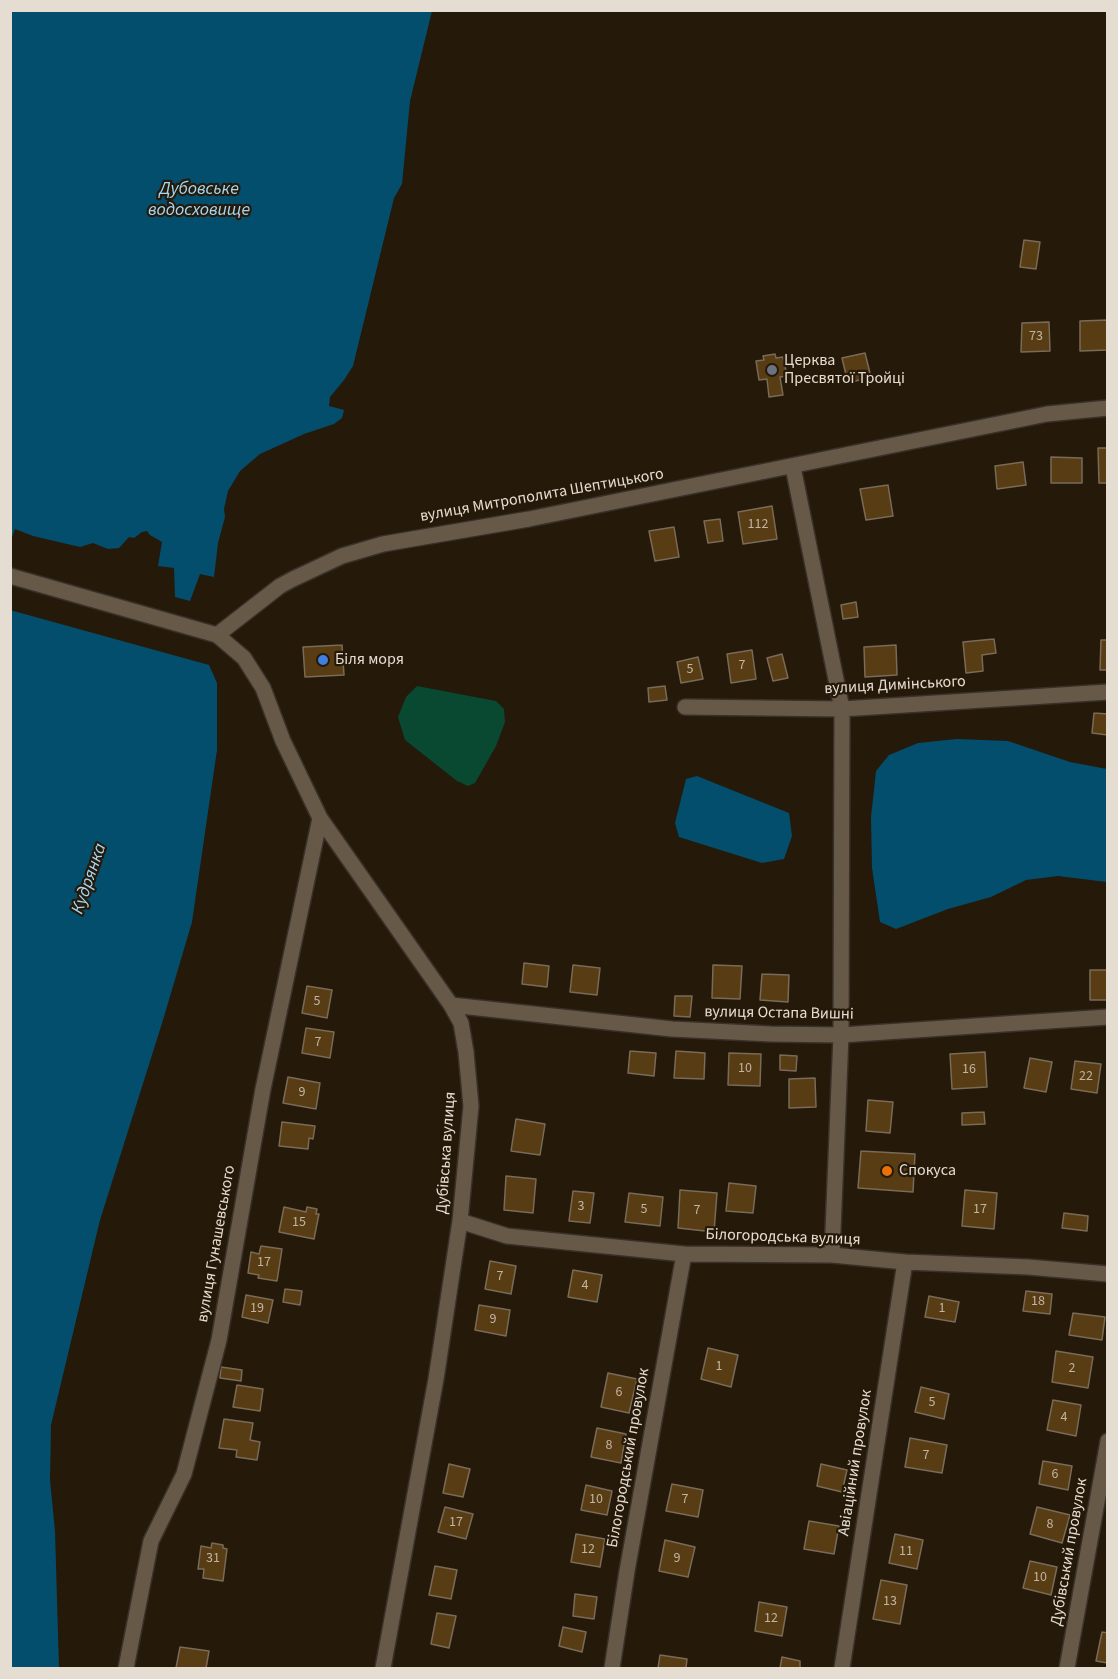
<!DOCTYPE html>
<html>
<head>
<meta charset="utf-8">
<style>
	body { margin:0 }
	#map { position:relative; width:1118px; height:1679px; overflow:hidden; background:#251909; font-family:"Source Sans 3",sans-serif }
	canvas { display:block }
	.frame { position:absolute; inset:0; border:12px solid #e5dcd2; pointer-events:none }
</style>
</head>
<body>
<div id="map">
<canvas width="1118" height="1679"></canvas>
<div class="frame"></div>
</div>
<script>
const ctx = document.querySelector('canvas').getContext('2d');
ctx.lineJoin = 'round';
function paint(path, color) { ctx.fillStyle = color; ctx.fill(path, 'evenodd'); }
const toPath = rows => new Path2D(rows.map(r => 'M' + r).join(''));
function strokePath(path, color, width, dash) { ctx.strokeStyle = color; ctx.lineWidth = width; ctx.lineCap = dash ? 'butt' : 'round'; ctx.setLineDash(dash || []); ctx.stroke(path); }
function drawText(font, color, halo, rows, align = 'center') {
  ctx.font = font + ' "Source Sans 3",sans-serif'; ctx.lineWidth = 4.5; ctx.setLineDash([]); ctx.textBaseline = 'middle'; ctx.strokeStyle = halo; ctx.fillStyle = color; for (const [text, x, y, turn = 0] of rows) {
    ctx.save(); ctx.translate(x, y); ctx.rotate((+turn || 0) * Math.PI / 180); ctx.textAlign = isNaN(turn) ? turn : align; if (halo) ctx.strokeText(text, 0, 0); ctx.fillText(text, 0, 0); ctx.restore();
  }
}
paint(toPath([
	[417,686,496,701,504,709,505,722,496,746,475,783,468,786,457,781,405,740,398,717,406,697]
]), '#094932');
paint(toPath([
	[10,11,432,11,410,101,402,184,394,198,353,366,344,380,330,397,329,406,344,410,342,418,334,424,304,434,260,454,240,471,228,491,224,509,225,517,218,543,214,577,200,574,190,601,175,597,174,568,158,566,162,542,150,535,147,531,142,532,134,538,129,537,119,548,108,549,93,543,80,547,33,536,15,529,12,537,11,536],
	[10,610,209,665,217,683,217,750,192,922,163,1020,100,1220,51,1425,50,1480,55,1531,59,1668,10,1668],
	[957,739,1008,741,1070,762,1107,769,1107,882,1058,876,1026,880,991,897,948,909,896,929,880,922,872,868,871,817,876,771,889,755,918,743],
	[697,776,789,813,792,836,784,859,762,863,679,837,675,823,686,779]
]), '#044e6d');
const building = toPath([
	[1024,240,1040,242,1036,269,1020,267,1024,240],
	[1108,320,1108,350,1080,351,1080,321,1108,320],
	[1049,322,1050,351,1021,352,1022,323,1049,322],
	[865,353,871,377,848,383,842,358,865,353],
	[775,354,776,358,783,357,787,376,780,377,783,395,769,397,767,379,759,380,756,361,764,360,763,356,775,354],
	[1098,448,1108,448,1108,483,1099,483,1098,448],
	[1051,457,1082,458,1082,483,1051,483,1051,457],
	[1023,462,1026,485,997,489,995,466,1023,462],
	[888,485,893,516,866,520,860,489,888,485],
	[772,506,777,539,743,544,738,512,772,506],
	[720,519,723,541,708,543,704,521,720,519],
	[674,527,679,557,655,561,649,531,674,527],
	[856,602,858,617,843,619,841,605,856,602],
	[994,639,996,653,982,655,983,671,966,673,963,642,994,639],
	[1101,640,1108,640,1108,670,1100,670,1101,640],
	[342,645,344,675,305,677,303,647,342,645],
	[896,645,897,675,865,677,864,647,896,645],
	[752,650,756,679,731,683,727,654,752,650],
	[782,654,788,678,773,681,767,658,782,654],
	[698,657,703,679,681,683,677,662,698,657],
	[665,686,667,700,649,702,648,688,665,686],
	[1094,713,1108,714,1108,735,1092,733,1094,713],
	[524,963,549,966,547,987,522,984,524,963],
	[573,965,600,968,597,995,570,992,573,965],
	[713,965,742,966,740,999,712,998,713,965],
	[1090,970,1108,970,1108,1000,1090,1000,1090,970],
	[762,974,789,975,788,1002,760,1000,762,974],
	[307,986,332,990,327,1018,302,1013,307,986],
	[675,996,692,996,690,1017,674,1016,675,996],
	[306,1028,334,1032,330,1058,302,1053,306,1028],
	[630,1051,656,1053,654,1076,628,1073,630,1051],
	[676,1051,705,1053,704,1079,674,1078,676,1051],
	[985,1052,987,1087,952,1089,950,1054,985,1052],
	[729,1053,761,1054,760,1086,728,1085,729,1053],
	[780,1055,797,1056,796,1071,780,1070,780,1055],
	[1030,1058,1052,1062,1046,1092,1024,1088,1030,1058],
	[1075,1061,1101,1064,1097,1093,1071,1089,1075,1061],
	[288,1077,320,1083,316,1109,283,1103,288,1077],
	[815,1078,816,1107,789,1108,789,1079,815,1078],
	[868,1100,893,1102,890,1133,866,1131,868,1100],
	[984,1112,985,1124,962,1125,962,1113,984,1112],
	[516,1119,545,1124,540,1155,511,1151,516,1119],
	[282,1122,315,1126,313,1139,309,1138,308,1149,279,1146,282,1122],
	[861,1151,915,1154,913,1192,858,1188,861,1151],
	[506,1176,536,1179,533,1213,504,1210,506,1176],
	[729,1183,756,1186,753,1213,726,1211,729,1183],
	[680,1190,717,1193,714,1232,678,1228,680,1190],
	[965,1190,997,1193,994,1229,962,1226,965,1190],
	[573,1191,594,1193,590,1223,569,1221,573,1191],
	[629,1193,663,1197,660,1226,625,1222,629,1193],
	[284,1207,306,1212,307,1207,317,1209,316,1214,319,1214,314,1239,279,1232,284,1207],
	[1064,1213,1088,1216,1087,1231,1062,1228,1064,1213],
	[261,1246,282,1249,277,1281,258,1278,259,1275,248,1273,251,1252,259,1254,261,1246],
	[490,1261,516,1266,511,1294,485,1289,490,1261],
	[573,1270,602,1275,597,1302,568,1297,573,1270],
	[285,1289,302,1291,300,1305,283,1302,285,1289],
	[1026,1291,1052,1294,1050,1314,1023,1311,1026,1291],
	[246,1295,273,1300,268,1323,242,1317,246,1295],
	[929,1296,959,1302,955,1322,925,1317,929,1296],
	[479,1305,510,1310,506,1336,475,1330,479,1305],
	[1073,1313,1105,1317,1102,1340,1069,1335,1073,1313],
	[708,1348,738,1355,731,1387,701,1379,708,1348],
	[1056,1351,1093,1357,1088,1388,1052,1382,1056,1351],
	[221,1367,242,1370,241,1381,220,1378,221,1367],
	[608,1373,637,1379,629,1413,601,1407,608,1373],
	[237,1385,263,1389,260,1411,233,1407,237,1385],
	[921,1387,949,1394,944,1419,915,1412,921,1387],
	[1053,1400,1081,1405,1076,1436,1047,1430,1053,1400],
	[224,1419,253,1423,250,1440,260,1442,257,1460,236,1457,237,1450,219,1448,224,1419],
	[597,1428,626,1434,621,1463,591,1457,597,1428],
	[910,1438,947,1445,942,1473,905,1467,910,1438],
	[1043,1461,1072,1466,1068,1490,1039,1484,1043,1461],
	[449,1464,470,1469,463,1497,443,1493,449,1464],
	[821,1464,847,1470,842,1492,817,1486,821,1464],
	[672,1484,703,1490,698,1517,666,1511,672,1484],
	[586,1485,612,1491,607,1515,581,1510,586,1485],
	[445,1507,473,1514,466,1539,438,1532,445,1507],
	[1037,1507,1070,1515,1062,1543,1030,1534,1037,1507],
	[809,1521,839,1526,834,1554,804,1549,809,1521],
	[576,1534,605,1539,600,1567,571,1562,576,1534],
	[895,1534,923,1540,917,1569,889,1563,895,1534],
	[665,1540,695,1547,688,1577,659,1571,665,1540],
	[212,1543,223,1545,223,1548,227,1549,223,1581,203,1578,204,1569,198,1569,201,1546,211,1548,212,1543],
	[1030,1561,1057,1567,1051,1595,1023,1588,1030,1561],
	[435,1566,457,1570,451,1599,429,1595,435,1566],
	[881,1580,907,1585,900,1624,873,1619,881,1580],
	[575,1594,597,1597,594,1619,573,1616,575,1594],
	[759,1602,787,1607,782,1636,755,1631,759,1602],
	[437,1613,456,1616,449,1648,431,1644,437,1613],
	[563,1627,586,1632,582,1652,559,1646,563,1627],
	[1102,1632,1108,1633,1108,1663,1096,1661,1102,1632],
	[180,1647,209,1651,206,1668,176,1668,180,1647],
	[660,1655,687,1659,686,1668,658,1668,660,1655],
	[782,1657,800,1661,800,1668,780,1668,782,1657]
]);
paint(building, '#573c14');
strokePath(building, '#796b58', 1.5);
const street = toPath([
	[793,467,842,709,841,1035,832,1255],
	[685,707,842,709,1108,692],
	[451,1005,672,1029,771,1034,841,1035,1108,1017],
	[460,1221,507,1236,684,1254,832,1255,905,1262,1028,1267,1108,1274],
	[126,1668,151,1541,184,1474,219,1340,263,1089,320,818],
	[383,1668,436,1379,460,1221,471,1106,466,1052,461,1023,451,1005,320,818,283,741,263,688,244,658,217,635,280,586,293,579,342,556,383,544,529,519,1047,414,1108,408],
	[612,1668,627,1571,684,1254],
	[842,1668,905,1262],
	[1067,1668,1108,1441]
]);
const secondary = toPath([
	[10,576,217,635]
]);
strokePath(street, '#39302a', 18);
strokePath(secondary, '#39302a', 18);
strokePath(street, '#675947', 15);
strokePath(secondary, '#675947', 15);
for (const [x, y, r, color] of [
	[772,370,6,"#6b7280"],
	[323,660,6,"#3f7fe0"],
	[887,1171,6,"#e8710a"]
]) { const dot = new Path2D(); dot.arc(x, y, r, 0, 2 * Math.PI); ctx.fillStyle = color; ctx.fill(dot); strokePath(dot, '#251909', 2); }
drawText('14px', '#c2b4a2', null, [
	["73",1036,337],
	["112",758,525],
	["7",742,666],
	["5",690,670],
	["5",317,1002],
	["7",318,1043],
	["10",745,1069],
	["16",969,1070],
	["22",1086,1077],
	["9",302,1093],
	["3",581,1207],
	["5",644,1210],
	["17",980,1210],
	["7",697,1211],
	["15",299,1223],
	["17",264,1263],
	["7",500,1277],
	["4",585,1286],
	["18",1038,1302],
	["19",257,1309],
	["1",942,1309],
	["9",493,1320],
	["1",719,1367],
	["2",1072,1369],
	["6",619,1393],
	["5",932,1403],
	["4",1064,1418],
	["8",609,1446],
	["7",926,1456],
	["6",1055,1475],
	["10",596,1500],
	["7",685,1500],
	["17",456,1523],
	["8",1050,1525],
	["12",588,1550],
	["11",906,1552],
	["31",213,1559],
	["9",677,1559],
	["10",1040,1578],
	["13",890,1602],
	["12",771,1619]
]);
drawText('16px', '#e5dcd2', '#251909', [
	["Церква",784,361],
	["Пресвятої Тройці",784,379],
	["Біля моря",335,660],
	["Спокуса",899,1171]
], 'left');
drawText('16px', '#e5dcd2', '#251909', [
	["вулиця Митрополита Шептицького",542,496,-10],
	["вулиця Димінського",895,686,-3],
	["вулиця Остапа Вишні",779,1014,1],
	["Дубівська вулиця",447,1153,-86],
	["Білогородська вулиця",783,1238,2],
	["вулиця Гунашевського",217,1244,-80],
	["Білогородський провулок",629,1458,-80],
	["Авіаційний провулок",856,1463,-81],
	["Дубівський провулок",1070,1552,-80]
]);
drawText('italic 18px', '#a4d7f5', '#251909', [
	["Дубовське",199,190],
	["водосховище",199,211],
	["Кудрянка",90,879,-71]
]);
</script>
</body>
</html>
